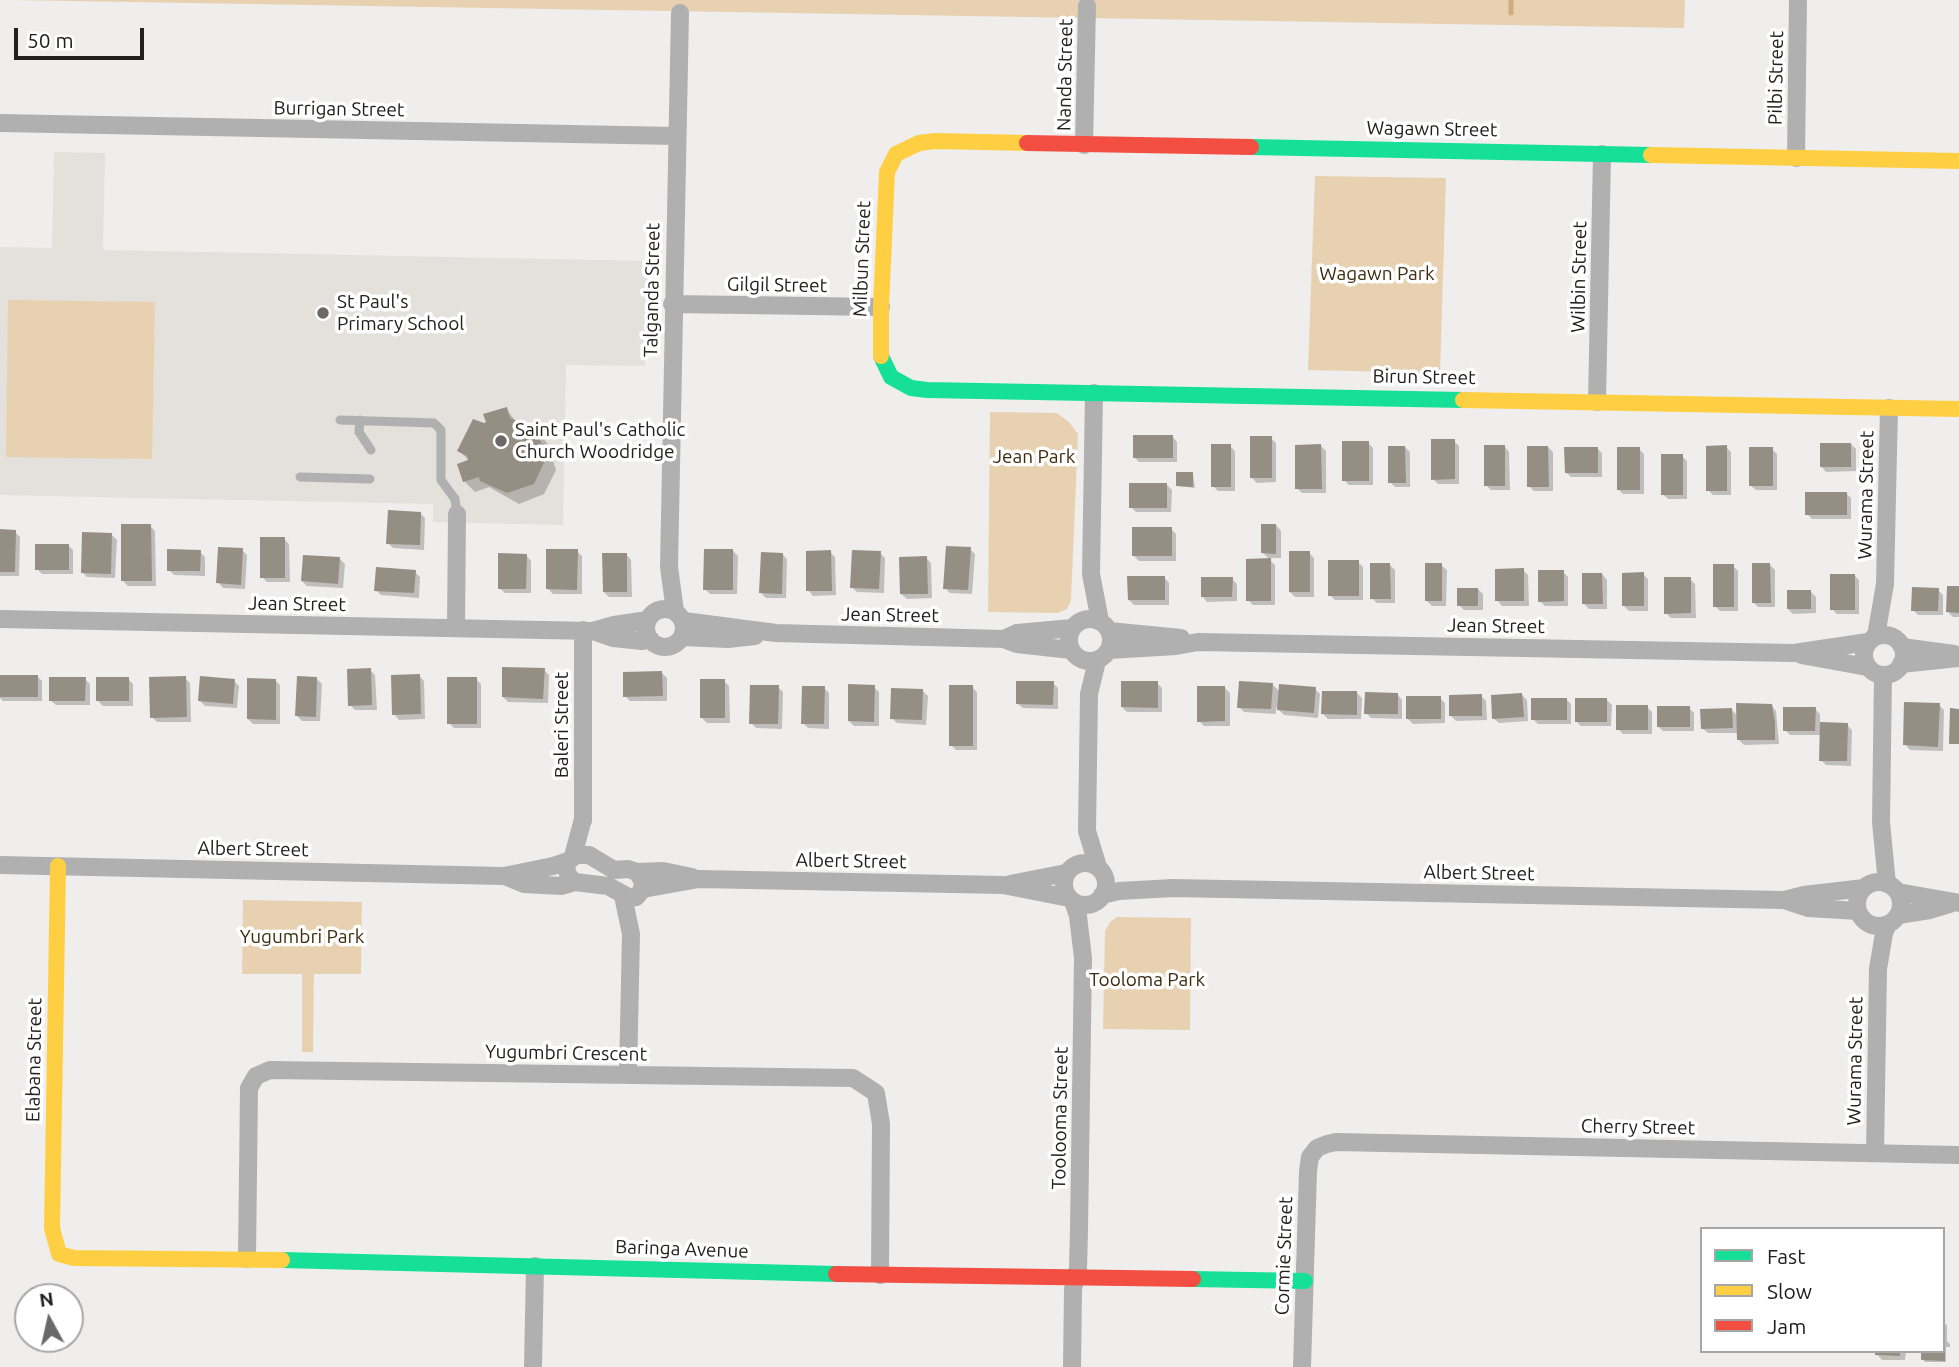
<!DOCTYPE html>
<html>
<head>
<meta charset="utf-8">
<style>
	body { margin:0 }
	#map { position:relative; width:1959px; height:1367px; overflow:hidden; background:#efeeed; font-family:Ubuntu,sans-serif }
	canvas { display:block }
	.legend { position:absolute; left:1700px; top:1227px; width:245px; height:126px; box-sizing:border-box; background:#fff; border:2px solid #a7a6a6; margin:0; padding:9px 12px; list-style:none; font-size:21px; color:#222120 }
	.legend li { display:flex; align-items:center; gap:14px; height:35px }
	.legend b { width:35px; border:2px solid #a7a6a6 }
	.north { position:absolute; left:14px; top:1283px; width:70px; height:70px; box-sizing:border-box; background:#fff; border:2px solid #a7a6a6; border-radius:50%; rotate:352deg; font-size:19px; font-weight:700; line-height:28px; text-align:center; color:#222120 }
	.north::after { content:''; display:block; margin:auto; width:24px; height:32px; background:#6a6968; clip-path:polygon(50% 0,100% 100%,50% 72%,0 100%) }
	.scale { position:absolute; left:14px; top:28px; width:130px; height:32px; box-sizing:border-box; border:4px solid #222120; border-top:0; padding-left:9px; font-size:21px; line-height:24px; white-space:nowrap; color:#222120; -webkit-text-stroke:5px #fff; paint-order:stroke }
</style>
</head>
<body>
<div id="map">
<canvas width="1959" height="1367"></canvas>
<ul class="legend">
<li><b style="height:9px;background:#16e098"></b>Fast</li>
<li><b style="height:9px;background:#ffcf43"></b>Slow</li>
<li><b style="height:9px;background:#f24e42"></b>Jam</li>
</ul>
<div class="north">N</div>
<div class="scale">50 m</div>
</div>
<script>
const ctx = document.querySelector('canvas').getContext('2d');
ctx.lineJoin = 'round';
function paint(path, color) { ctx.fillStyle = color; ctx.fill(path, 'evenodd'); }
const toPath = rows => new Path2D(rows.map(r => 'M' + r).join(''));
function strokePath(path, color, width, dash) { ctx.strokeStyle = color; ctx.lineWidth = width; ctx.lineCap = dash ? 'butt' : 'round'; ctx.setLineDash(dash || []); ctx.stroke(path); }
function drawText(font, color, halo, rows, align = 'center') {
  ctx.font = font + ' Ubuntu,sans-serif'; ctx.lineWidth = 7; ctx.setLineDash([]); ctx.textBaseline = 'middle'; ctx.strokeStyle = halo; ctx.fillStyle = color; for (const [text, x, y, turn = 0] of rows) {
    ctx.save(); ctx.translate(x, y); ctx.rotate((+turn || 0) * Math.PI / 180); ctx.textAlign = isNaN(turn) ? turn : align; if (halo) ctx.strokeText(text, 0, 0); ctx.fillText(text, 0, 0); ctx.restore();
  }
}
paint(toPath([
	[54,152,105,153,103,250,648,261,645,366,566,365,563,525,433,522,433,504,0,495,0,247,52,248]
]), '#e4e0db');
paint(toPath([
	[11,0,1685,0,1684,28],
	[1315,176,1446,178,1440,373,1308,370],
	[8,300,155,302,152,459,6,457],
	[990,412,1057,413,1069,422,1078,434,1071,600,1067,609,1057,613,988,612],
	[243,900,362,902,361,974,314,974,313,1052,302,1052,302,974,242,974],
	[1117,917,1191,918,1190,1030,1103,1029,1105,931,1110,922]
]), '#e8d1b1');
paint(toPath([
	[506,409,518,424,536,431,547,443,556,470,544,494,519,504,489,487,475,492,464,481,470,461,459,451,484,425],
	[1172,436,1177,442,1177,462,1139,462,1134,457],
	[1271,438,1276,443,1276,482,1257,483,1252,478],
	[1454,441,1459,446,1459,484,1438,484,1433,479],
	[1368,443,1373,448,1373,485,1349,485,1344,480],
	[1851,444,1856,449,1856,471,1826,472,1821,466],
	[1230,446,1235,451,1235,491,1218,491,1213,486],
	[1321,446,1326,451,1326,493,1302,493,1297,488],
	[1504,446,1509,452,1510,490,1491,490,1486,485],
	[1405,447,1410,452,1410,487,1395,487,1390,482],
	[1548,447,1553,452,1553,491,1534,491,1529,486],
	[1726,447,1731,452,1731,495,1713,495,1708,490],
	[1597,448,1602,453,1602,477,1571,477,1566,472],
	[1639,449,1644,454,1644,494,1623,494,1618,489],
	[1772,449,1777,454,1777,490,1756,490,1750,485],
	[1682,456,1687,461,1687,499,1668,499,1663,494],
	[1193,474,1195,488,1178,486],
	[1167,485,1172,490,1171,512,1136,512,1131,507],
	[1846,493,1851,498,1851,519,1812,519,1807,514],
	[420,513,425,518,424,550,393,548,388,543],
	[1276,525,1281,531,1281,558,1268,558,1263,553],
	[150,526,155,531,156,586,128,586,123,581],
	[1171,529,1176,534,1176,561,1139,561,1134,556],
	[0,531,15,532,20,537,19,576,0,576],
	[112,535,117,540,115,578,87,577,82,572],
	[284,539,289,544,290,582,267,582,262,577],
	[68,545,73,550,73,574,42,574,37,569],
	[970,549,975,554,972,594,950,593,945,588],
	[242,550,247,555,245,589,223,588,218,582],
	[577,551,582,556,582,594,553,594,548,589],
	[733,551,738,556,737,594,710,594,705,589],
	[200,552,205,557,205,576,174,575,169,570],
	[830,552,835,557,836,595,813,596,808,590],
	[880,553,885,558,884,593,857,592,852,587],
	[1309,553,1314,558,1314,597,1295,597,1290,592],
	[626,554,631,560,632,597,609,597,604,592],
	[782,554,787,559,786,598,766,598,761,593],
	[526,555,531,561,531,593,505,593,499,588],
	[926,558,931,563,932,598,907,599,901,594],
	[340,559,345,564,343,588,307,586,302,581],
	[1270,560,1275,565,1275,605,1253,605,1248,600],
	[1358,562,1363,567,1363,600,1335,600,1330,595],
	[1390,565,1395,570,1395,603,1377,603,1372,598],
	[1441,565,1447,570,1446,606,1432,606,1427,601],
	[1770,565,1775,570,1775,607,1758,607,1753,602],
	[1733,566,1738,571,1738,611,1720,611,1715,606],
	[1523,570,1528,575,1529,606,1502,606,1497,600],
	[415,572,420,577,419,598,381,595,376,590],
	[1563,572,1568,577,1568,606,1545,606,1540,601],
	[1602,574,1607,580,1607,609,1589,609,1584,604],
	[1643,574,1648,579,1648,611,1629,611,1624,606],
	[1854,575,1859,580,1859,614,1837,614,1832,609],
	[1164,577,1169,583,1169,605,1134,605,1129,600],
	[1232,579,1237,584,1237,601,1207,602,1202,596],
	[1690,579,1695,584,1696,618,1671,618,1666,613],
	[1959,588,1959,617,1953,617,1948,612],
	[1478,589,1483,594,1483,610,1464,610,1459,605],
	[1938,590,1943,595,1943,615,1918,615,1913,610],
	[1811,592,1816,597,1816,613,1793,614,1788,609],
	[370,670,375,675,377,710,355,710,350,705],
	[544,670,549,675,548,703,508,702,503,697],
	[662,673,667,678,667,701,630,701,625,696],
	[0,676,37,676,42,681,42,701,3,701,0,698],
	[419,676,424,681,425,719,399,720,394,714],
	[185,678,190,683,191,722,157,722,152,717],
	[85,679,90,684,90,705,56,705,50,700],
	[128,679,133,684,133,706,103,706,98,701],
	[317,679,322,684,320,721,302,721,297,716],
	[476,679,481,684,481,728,454,728,449,723],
	[275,680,280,685,280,724,253,724,248,719],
	[234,681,239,686,237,708,205,706,200,701],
	[724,681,729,686,730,723,707,723,702,718],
	[1053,683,1058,688,1058,709,1023,708,1017,703],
	[1157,683,1162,688,1162,712,1127,712,1122,707],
	[1272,684,1280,692,1315,689,1320,694,1318,718,1284,715,1276,707,1276,714,1244,712,1239,707],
	[778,687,783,692,782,729,756,728,751,723],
	[874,687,879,692,879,726,854,726,849,721],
	[972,687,977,692,977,750,956,750,951,745],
	[824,688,829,693,829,729,808,728,803,723],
	[1225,688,1230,693,1230,726,1204,726,1199,721],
	[923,691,928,696,926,725,897,723,892,718],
	[1357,693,1362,698,1361,719,1328,719,1323,714],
	[1397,694,1402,700,1402,719,1371,718,1366,713],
	[1522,695,1527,700,1528,721,1499,723,1493,718],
	[1481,696,1486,701,1487,720,1456,721,1451,716],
	[1440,698,1445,703,1445,723,1413,724,1408,719],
	[1566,699,1571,704,1571,724,1538,724,1533,719],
	[1606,699,1612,705,1611,726,1581,726,1576,721],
	[1771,705,1776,711,1779,744,1744,745,1739,740,1738,733,1708,733,1702,728,1732,710,1738,716],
	[1939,705,1944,710,1943,751,1910,750,1905,744],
	[1647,707,1652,712,1652,734,1623,734,1618,729],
	[1689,708,1694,713,1694,731,1663,731,1658,726],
	[1815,709,1820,714,1820,724,1847,725,1852,730,1851,766,1826,765,1821,760,1822,735,1790,735,1785,730],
	[1943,1323,1947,1325,1947,1341,1950,1344,1950,1347,1946,1347,1946,1362,1925,1362,1923,1359,1943,1351],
	[1874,1351,1906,1351,1905,1360,1882,1360]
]), '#0003');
strokePath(toPath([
	[1511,13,1511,0]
]), '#ccae81', 5);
paint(toPath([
	[507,407,510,418,537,430,546,458,534,484,507,493,480,481,479,477,463,482,457,464,468,460,467,456,457,451,473,419,484,423,486,422,483,414],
	[1133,435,1173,435,1173,458,1133,458],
	[1250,436,1272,436,1272,478,1250,478],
	[1431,439,1455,439,1455,479,1431,480],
	[1342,441,1369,441,1369,481,1342,481],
	[1820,443,1851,443,1851,467,1820,467],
	[1211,444,1231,444,1231,487,1211,487],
	[1321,444,1322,489,1295,489,1295,445],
	[1484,445,1505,445,1505,486,1484,486],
	[1727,445,1727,491,1706,491,1706,446],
	[1388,446,1405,446,1406,483,1388,483],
	[1527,446,1548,446,1549,487,1527,487],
	[1564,447,1598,447,1598,473,1565,473],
	[1617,447,1640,447,1640,490,1617,490],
	[1749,447,1773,447,1773,486,1749,486],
	[1661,454,1683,454,1683,495,1661,495],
	[1176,472,1193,472,1193,487,1176,486],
	[1129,483,1167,483,1167,508,1129,508],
	[1805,492,1847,492,1847,515,1805,515],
	[388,510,421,512,420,545,386,544],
	[121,524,151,524,152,581,121,581],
	[1261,524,1276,524,1276,554,1261,553],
	[1132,527,1172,527,1172,556,1132,556],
	[0,529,16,530,15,572,0,572],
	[82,532,112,533,111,574,81,573],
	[260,537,285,537,285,578,260,578],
	[35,544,69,544,69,570,35,570],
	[946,546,971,547,968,590,943,589],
	[218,547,243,548,241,585,216,583],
	[167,549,201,550,200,571,167,571],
	[546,549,578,549,577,590,546,589],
	[704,549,733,549,733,590,703,590],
	[831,550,832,591,806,591,806,551],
	[852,550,881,551,879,589,850,588],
	[1289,551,1310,551,1310,592,1289,592],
	[761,552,783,553,782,594,759,593],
	[498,553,527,554,526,589,498,589],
	[602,553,627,553,627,592,603,592],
	[303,555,340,557,338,584,301,581],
	[927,556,928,594,900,594,899,557],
	[1271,558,1271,601,1246,601,1246,559],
	[1328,560,1359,560,1359,596,1328,596],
	[1370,563,1390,563,1391,599,1370,599],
	[1425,563,1442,563,1442,601,1425,601],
	[1752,563,1770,563,1771,603,1752,603],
	[1713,564,1734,564,1734,607,1713,607],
	[376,567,416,570,414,593,374,591],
	[1524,568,1524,601,1495,601,1495,569],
	[1538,570,1564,570,1564,601,1538,602],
	[1644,572,1644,606,1622,606,1622,573],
	[1582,573,1602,573,1603,604,1582,604],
	[1830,574,1855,574,1855,610,1830,610],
	[1127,576,1165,576,1165,600,1128,600],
	[1201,577,1233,577,1232,597,1201,597],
	[1664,577,1691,577,1691,613,1664,614],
	[1947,586,1959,586,1959,613,1946,612],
	[1912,587,1939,588,1938,611,1911,611],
	[1457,588,1478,588,1478,606,1457,606],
	[1787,590,1811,590,1811,609,1787,609],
	[502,667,545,668,543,699,502,697],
	[371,668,372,705,348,706,347,669],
	[662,671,663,696,623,697,623,672],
	[420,674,421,714,392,715,391,675],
	[0,675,38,675,38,697,0,697],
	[186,676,187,717,150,718,149,677],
	[200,676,235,679,233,704,198,701],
	[297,676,317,677,316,717,295,716],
	[49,677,86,677,85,701,49,701],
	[96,677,129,677,129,701,96,701],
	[447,677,477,677,477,724,447,724],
	[247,678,276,679,276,720,247,719],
	[700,679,725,679,725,718,700,718],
	[1016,681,1054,681,1053,705,1016,704],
	[1121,681,1158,681,1158,708,1121,707],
	[1239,681,1273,683,1271,709,1237,708],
	[848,684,875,685,874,722,848,721],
	[1279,684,1316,687,1314,713,1277,710],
	[750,685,779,685,778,724,749,724],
	[949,685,973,685,973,746,949,746],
	[802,686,825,686,824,724,801,724],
	[1197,686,1225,686,1225,721,1197,722],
	[891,688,923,689,922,720,890,719],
	[1322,691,1357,691,1357,715,1321,714],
	[1365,692,1398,693,1398,714,1364,714],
	[1522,693,1524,717,1492,719,1491,695],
	[1482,694,1482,716,1449,716,1449,695],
	[1406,696,1441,696,1441,719,1406,719],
	[1531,698,1567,698,1567,720,1531,720],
	[1575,698,1607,698,1607,722,1575,722],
	[1904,702,1940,703,1938,747,1903,745],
	[1736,703,1772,704,1775,723,1775,740,1737,740],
	[1616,705,1648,705,1648,730,1616,730],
	[1657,706,1690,706,1690,727,1657,727],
	[1783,707,1816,707,1815,731,1783,731],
	[1732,708,1733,728,1701,729,1700,709],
	[1950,708,1959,709,1959,744,1949,744],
	[1820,722,1848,723,1847,761,1819,761],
	[1875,1351,1900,1351,1900,1356,1875,1355],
	[1921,1351,1945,1351,1945,1361,1921,1360]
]), '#948e83');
strokePath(toPath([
	[340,420,434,423,441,430,441,480,455,499,457,514],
	[360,420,359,432,371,450],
	[300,477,370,479]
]), '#b0b0b0', 9);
strokePath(toPath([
	[0,123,676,136],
	[1084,145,1087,6],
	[1796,158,1798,0],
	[672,304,881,307],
	[1094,393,1091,574,1100,621],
	[1597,402,1602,154],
	'646 628a19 19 0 1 1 38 0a19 19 0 1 1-38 0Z',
	[675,611,669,567,680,13],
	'1069 640a21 21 0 1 1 42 0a21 21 0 1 1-42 0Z',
	[0,619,593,631,614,625,648,620],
	[684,621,776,633,1004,639,1017,644,1071,650],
	[456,628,457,514],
	[593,631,613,638,642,641,650,639],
	[1109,631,1181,638],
	'1864 655a20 20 0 1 1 40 0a20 20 0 1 1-40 0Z',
	[1876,636,1885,584,1889,408],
	[682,637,728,639,755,636],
	[1004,639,1017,633,1072,628],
	[1902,647,1954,654],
	[1109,650,1176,646,1198,642,1794,653,1868,642],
	[1801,655,1867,667],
	[1097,661,1089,694,1087,831,1098,867],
	[1901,664,1959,658],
	[1883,675,1881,822,1887,884],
	[583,821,583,630],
	[576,855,589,855,614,870,628,869,637,872,642,880,643,889,636,897,630,898,608,886,575,882,569,877,566,868,568,861,576,855],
	[573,856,583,819],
	'1064 884a21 21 0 1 1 42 0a21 21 0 1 1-42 0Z',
	[0,865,504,876,553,866,568,861],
	[637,872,663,871,692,877],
	[507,877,524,884,562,886,575,882],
	'1857 904a22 22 0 1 1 44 0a22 22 0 1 1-44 0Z',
	[1010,884,1066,873],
	[643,889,699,879,1003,885,1069,898],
	[1898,892,1959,903],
	[1102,895,1119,891,1173,888,1784,900,1804,895,1864,888],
	[623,896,631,934,628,1075],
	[1784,900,1808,908,1858,911],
	[1898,915,1930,910,1950,904],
	[1875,1153,1878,969,1884,933,1888,924],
	[247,1259,249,1088,256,1076,270,1070,853,1078,876,1093,881,1124,880,1275],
	[533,1367,535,1266],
	[1072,1367,1073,1289,1078,1268,1079,1230,1083,958,1078,916,1073,901],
	[1302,1367,1308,1171,1310,1157,1317,1148,1327,1144,1336,1142,1959,1155]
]), '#b0b0b0', 18);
strokePath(toPath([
	[1251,147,1651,155],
	[881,356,891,377,911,388,927,390,1463,400],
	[282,1260,836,1274],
	[1193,1279,1305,1281]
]), '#16e098', 16);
strokePath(toPath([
	[1651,155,1959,161],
	[881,356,881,307,887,172,896,154,919,143,935,141,1027,143],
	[1463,400,1959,409],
	[58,866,52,1228,59,1254,74,1258,282,1260]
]), '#ffcf43', 16);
strokePath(toPath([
	[1027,143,1251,147],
	[836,1274,1193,1279]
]), '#f24e42', 16);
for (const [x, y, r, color] of [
	[323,313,7,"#6a6968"],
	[501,441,7,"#6a6968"]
]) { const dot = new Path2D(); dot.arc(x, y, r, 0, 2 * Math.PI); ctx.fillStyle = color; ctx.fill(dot); strokePath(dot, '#fff', 2.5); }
drawText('19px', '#222120', '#fff', [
	["Nanda Street",1065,75,-89],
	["Pilbi Street",1776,78,-89],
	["Burrigan Street",339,109,1],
	["Wagawn Street",1432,129,1],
	["Milbun Street",862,259,-88],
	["Wilbin Street",1579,277,-89],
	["Gilgil Street",777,285,1],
	["Talganda Street",652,290,-89],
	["Birun Street",1424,377,1],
	["Wurama Street",1866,495,-89],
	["Jean Street",297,604,1],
	["Jean Street",890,615,1],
	["Jean Street",1496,626,1],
	["Baleri Street",562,725,-90],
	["Albert Street",253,849,1],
	["Albert Street",851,861,1],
	["Albert Street",1479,873,1],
	["Yugumbri Crescent",566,1053,1],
	["Elabana Street",34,1060,-89],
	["Wurama Street",1855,1061,-89],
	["Toolooma Street",1060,1118,-89],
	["Cherry Street",1638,1127,1],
	["Baringa Avenue",682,1249,2],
	["Cormie Street",1284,1256,-88]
]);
drawText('19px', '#3e2c0f', '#fff', [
	["Wagawn Park",1377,274],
	["Jean Park",1034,457],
	["Yugumbri Park",302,937],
	["Tooloma Park",1147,980]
]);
drawText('19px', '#222120', '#fff', [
	["St Paul's",337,302],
	["Primary School",337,324],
	["Saint Paul's Catholic",515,430],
	["Church Woodridge",515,452]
], 'left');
</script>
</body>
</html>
